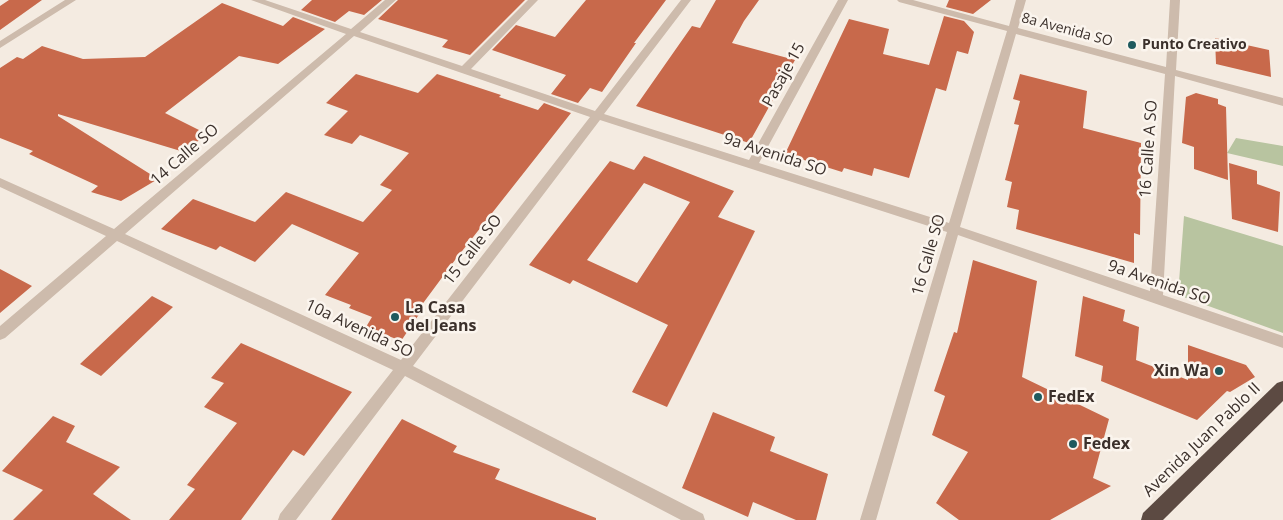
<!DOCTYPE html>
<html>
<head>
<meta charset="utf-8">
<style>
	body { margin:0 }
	canvas { display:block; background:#f4ebe1 }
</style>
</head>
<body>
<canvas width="1283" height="520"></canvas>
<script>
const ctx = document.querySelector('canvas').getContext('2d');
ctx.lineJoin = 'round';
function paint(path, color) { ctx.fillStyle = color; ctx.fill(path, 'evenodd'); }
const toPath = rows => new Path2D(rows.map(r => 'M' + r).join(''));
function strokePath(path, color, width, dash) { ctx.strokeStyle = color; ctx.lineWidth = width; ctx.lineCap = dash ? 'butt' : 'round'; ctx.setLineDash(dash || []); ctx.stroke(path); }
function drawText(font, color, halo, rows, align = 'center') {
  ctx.font = font + ' "Open Sans",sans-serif'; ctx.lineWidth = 5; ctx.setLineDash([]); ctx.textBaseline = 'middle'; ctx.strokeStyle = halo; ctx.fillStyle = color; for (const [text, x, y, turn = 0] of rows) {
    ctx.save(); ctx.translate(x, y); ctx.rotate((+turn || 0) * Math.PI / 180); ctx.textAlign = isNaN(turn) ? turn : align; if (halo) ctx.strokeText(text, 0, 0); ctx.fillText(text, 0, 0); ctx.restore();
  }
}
paint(toPath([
	[1236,138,1283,146,1283,166,1227,153],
	[1184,216,1283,246,1283,333,1178,295]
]), '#b8c4a0');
paint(toPath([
	[9,0,42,0,0,30,0,6],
	[312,0,382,0,364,15,349,11,335,22,301,10],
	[398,0,525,0,470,55,442,47,448,40,378,19],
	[586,0,666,0,634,43,636,43,602,92,590,88,578,103,551,94,566,75,492,50,516,25,555,37],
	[716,0,759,0,744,21,732,43,795,60,749,143,636,106,692,26,700,28],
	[949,0,991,0,973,14,946,7],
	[222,3,283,26,293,17,325,29,278,64,239,56,165,113,207,134,184,152,58,114,58,116,158,179,121,201,91,192,98,186,29,154,33,151,0,138,0,68,17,57,23,59,42,46,83,59,145,57],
	[944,16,964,21,974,32,968,54,957,51,946,91,936,88,909,178,874,168,872,176,844,168,842,172,785,154,849,19,889,29,883,54,929,65],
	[1215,38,1269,50,1271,77,1216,64],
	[356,74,418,93,437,74,501,95,499,97,538,110,544,103,571,113,455,260,421,306,424,307,401,341,366,327,372,317,349,308,351,305,325,295,359,253,292,224,255,262,220,246,216,250,161,229,193,199,255,222,286,192,363,222,392,190,380,185,409,153,360,135,352,144,324,135,348,111,326,103],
	[1020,74,1087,91,1083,128,1141,143,1140,235,1134,233,1134,263,1016,229,1019,210,1007,207,1012,182,1005,180,1019,125,1014,124,1020,101,1013,99],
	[1196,93,1218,99,1218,104,1226,107,1228,180,1194,169,1194,147,1182,143,1186,97],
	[644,156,734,191,718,217,755,231,667,407,632,392,668,325,573,280,570,284,529,265,610,161,634,170],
	[644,183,690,202,637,283,587,260],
	[1229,163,1257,171,1257,184,1280,192,1278,232,1232,219],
	[973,260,1037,281,1022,377,1109,419,1093,478,1111,486,1050,520,959,520,936,503,968,452,932,435,945,396,934,391,954,332,957,333],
	[0,269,32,286,0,313],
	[152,296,173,307,101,376,80,364],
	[1083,296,1125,310,1123,321,1139,327,1136,360,1188,380,1188,345,1246,365,1255,377,1230,392,1227,391,1197,420,1101,381,1103,366,1075,356],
	[241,343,352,392,304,456,293,450,241,520,169,520,195,489,187,485,237,423,204,407,224,383,211,378],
	[713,412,775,437,770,451,828,474,816,520,796,520,753,502,748,517,682,488],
	[53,416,75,426,66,442,120,467,93,494,131,520,13,520,43,490,2,471],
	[402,419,457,446,453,452,500,469,495,479,596,518,596,520,331,520]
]), '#c8694b');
paint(toPath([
	[65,0,76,0,0,48,0,41,65,0],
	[251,0,265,0,351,29,385,0,396,0,360,32,462,66,528,0,538,0,471,69,595,111,681,0,691,0,604,114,749,160,838,0,848,0,759,163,949,223,1007,31,899,2,897,0,913,0,1009,26,1016,0,1026,0,1018,28,1166,67,1170,0,1180,0,1176,70,1283,98,1283,106,1175,76,1163,295,1283,336,1283,348,958,235,876,520,860,520,947,232,600,120,413,366,703,514,705,520,681,520,405,376,296,520,278,520,280,514,393,370,117,241,5,338,0,340,0,326,106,236,0,187,0,178,114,229,346,34,251,0],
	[1016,34,1165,74,1150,291,960,227,1016,34],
	[354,36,590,117,401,360,125,234,354,36]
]), '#cdbbac');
paint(toPath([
	[1283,381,1283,401,1163,520,1141,520,1143,513,1277,383,1283,381]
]), '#5c4a42');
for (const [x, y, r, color] of [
	[1132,45,5,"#1f5a5e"],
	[395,317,5,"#1f5a5e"],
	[1219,371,5,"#1f5a5e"],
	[1038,397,5,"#1f5a5e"],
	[1073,444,5,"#1f5a5e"]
]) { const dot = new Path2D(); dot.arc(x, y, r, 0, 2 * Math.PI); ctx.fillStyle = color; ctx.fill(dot); strokePath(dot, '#fbf5ee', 2); }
drawText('14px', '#3b302b', '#fbf5ee', [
	["8a Avenida SO",1067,30,15]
]);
drawText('bold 14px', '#3b302b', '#fbf5ee', [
	["Punto Creativo",1142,45]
], 'left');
drawText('16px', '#3b302b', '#fbf5ee', [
	["Pasaje 15",784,75,-61],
	["16 Calle A SO",1149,149,-86],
	["14 Calle SO",185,155,-41],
	["9a Avenida SO",775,155,18],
	["15 Calle SO",473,250,-52],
	["16 Calle SO",929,255,-74],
	["9a Avenida SO",1159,283,19],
	["10a Avenida SO",359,329,25],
	["Avenida Juan Pablo II",1202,440,-44]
]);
drawText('bold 16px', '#3b302b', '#fbf5ee', [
	["La Casa",405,308],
	["del Jeans",405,326],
	["Xin Wa",1209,371,"right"],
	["FedEx",1048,397],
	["Fedex",1083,444]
], 'left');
</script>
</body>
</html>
